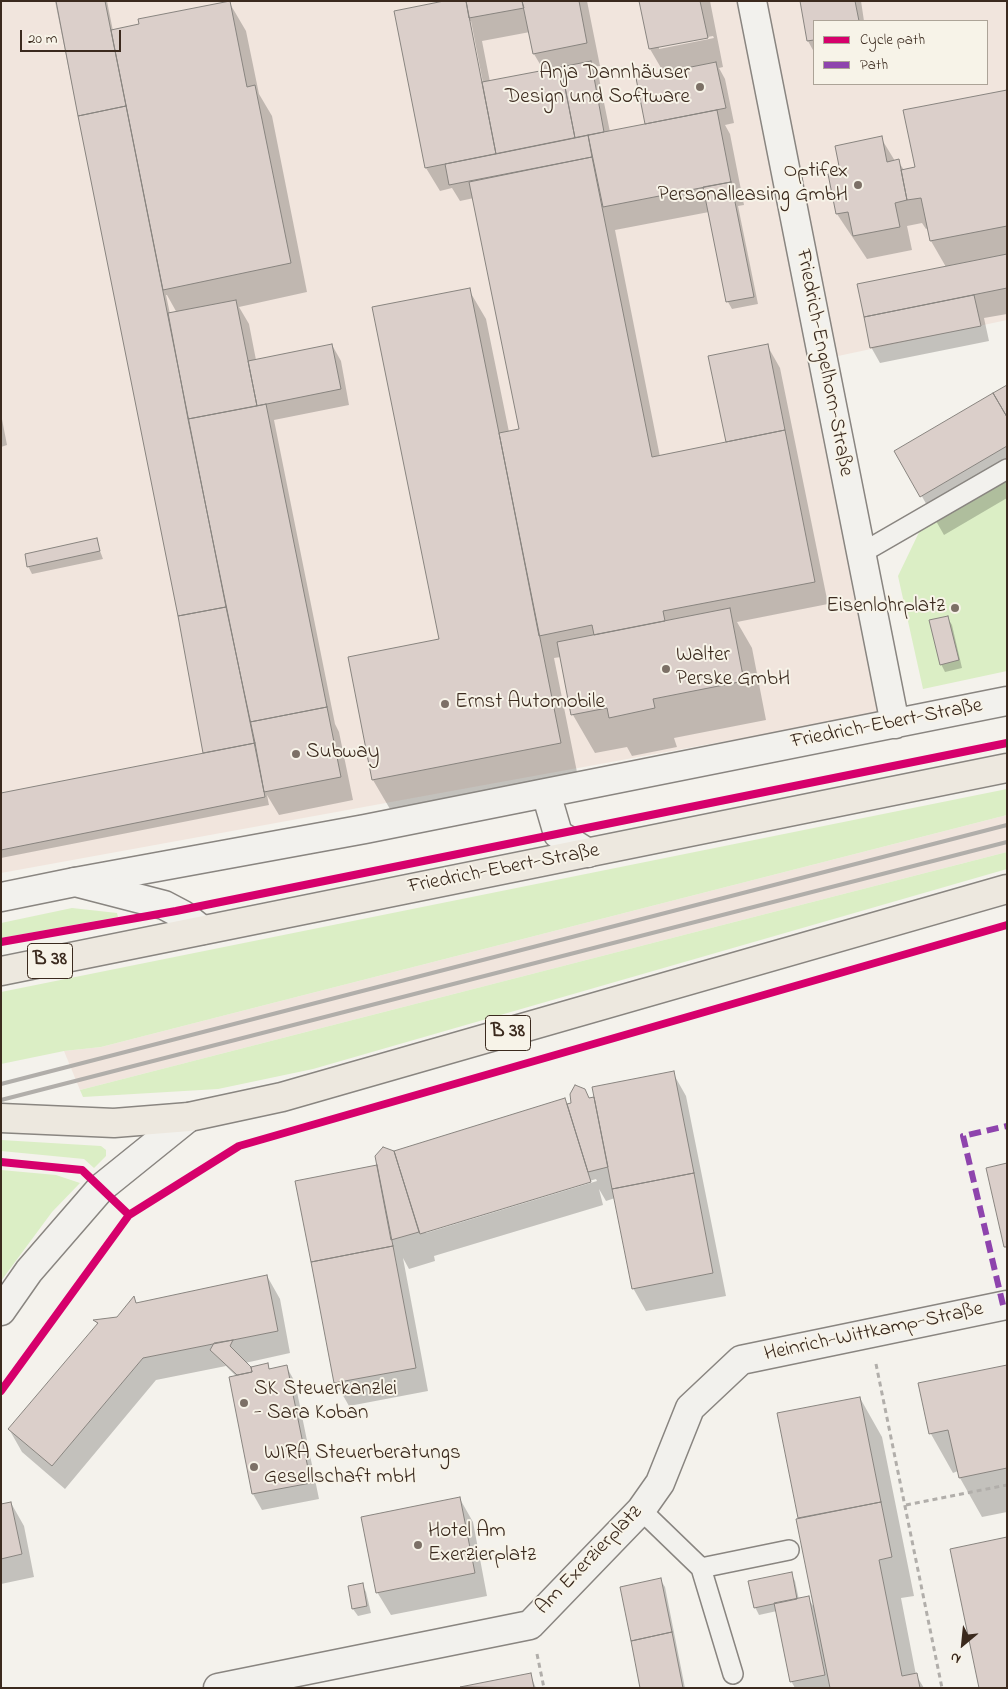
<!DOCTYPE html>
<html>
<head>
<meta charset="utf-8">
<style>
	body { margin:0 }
	#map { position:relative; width:1008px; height:1689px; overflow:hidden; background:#f4f2ec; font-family:"Indie Flower",sans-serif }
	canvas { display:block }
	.frame { position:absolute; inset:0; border:2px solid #3b2a1e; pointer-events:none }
	.legend { position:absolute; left:813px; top:20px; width:175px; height:65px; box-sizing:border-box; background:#f7f3e8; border:1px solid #aca397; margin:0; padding:6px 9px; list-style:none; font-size:15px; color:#3b2a1e }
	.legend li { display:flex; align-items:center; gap:10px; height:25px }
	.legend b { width:25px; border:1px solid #aca397 }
	.north { position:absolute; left:938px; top:1619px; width:50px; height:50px; -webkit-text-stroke:4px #f7f3e8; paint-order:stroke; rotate:208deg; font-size:14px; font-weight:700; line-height:20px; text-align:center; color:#3b2a1e }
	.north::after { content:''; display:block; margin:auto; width:18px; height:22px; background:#3b2a1e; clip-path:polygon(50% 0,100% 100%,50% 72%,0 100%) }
	.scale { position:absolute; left:20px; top:30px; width:101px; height:22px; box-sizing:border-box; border:2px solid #3b2a1e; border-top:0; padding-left:6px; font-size:15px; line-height:18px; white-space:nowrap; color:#3b2a1e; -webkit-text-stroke:4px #f7f3e8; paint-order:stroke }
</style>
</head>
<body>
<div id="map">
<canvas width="1008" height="1689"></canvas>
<div class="frame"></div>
<ul class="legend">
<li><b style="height:6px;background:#d6006c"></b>Cycle path</li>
<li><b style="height:6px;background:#8e44ad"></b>Path</li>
</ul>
<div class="north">N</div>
<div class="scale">20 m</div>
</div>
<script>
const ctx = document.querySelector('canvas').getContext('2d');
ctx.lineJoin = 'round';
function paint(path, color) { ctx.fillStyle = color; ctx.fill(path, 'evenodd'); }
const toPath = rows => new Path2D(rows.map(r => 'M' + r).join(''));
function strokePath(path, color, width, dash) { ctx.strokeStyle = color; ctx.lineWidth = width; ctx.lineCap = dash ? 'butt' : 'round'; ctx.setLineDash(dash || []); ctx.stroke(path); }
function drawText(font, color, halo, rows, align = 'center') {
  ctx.font = font + ' "Indie Flower",sans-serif'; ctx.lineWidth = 4; ctx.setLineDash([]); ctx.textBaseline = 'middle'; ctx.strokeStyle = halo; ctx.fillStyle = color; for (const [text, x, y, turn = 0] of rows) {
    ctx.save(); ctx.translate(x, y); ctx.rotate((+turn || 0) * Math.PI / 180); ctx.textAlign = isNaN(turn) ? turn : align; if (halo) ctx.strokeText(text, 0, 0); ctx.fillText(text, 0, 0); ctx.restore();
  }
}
paint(toPath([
	[1,1,1007,1,1007,320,810,362,886,712,1,873],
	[814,21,987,21,987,84,814,84],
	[1007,815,1007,852,80,1090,64,1051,101,1047]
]), '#f1e5dd');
paint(toPath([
	[1007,476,1007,671,923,689,898,576,923,524],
	[1007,789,1007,815,101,1047,64,1051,1,1064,1,992],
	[1007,852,1007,869,313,1069,218,1089,83,1097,80,1090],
	[72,908,117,913,118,917,1,938,1,923],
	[1,1140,101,1146,106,1150,106,1156,94,1168,84,1159,1,1151],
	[1,1170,56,1175,80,1183,52,1212,1,1281]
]), '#dbeec5');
paint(toPath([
	[55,1,107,1,113,31,229,2,246,31,259,94,272,116,307,292,239,307,249,324,256,360,332,345,341,361,349,405,274,420,335,724,339,732,353,800,279,815,267,795,269,805,1,858,1,795,205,754,179,615],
	[166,295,167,295,177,313,170,314],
	[451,1,587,1,600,66,593,67,599,78,610,132,646,125,664,73,650,49,641,1,710,1,723,67,719,68,725,79,734,123,725,125,730,134,744,205,738,206,758,304,732,309,728,302,709,212,615,230,660,457,727,443,767,345,780,368,828,604,737,622,752,648,766,720,674,738,677,747,632,756,627,747,595,753,573,715,561,657,554,658,577,772,390,809,373,780,440,640,469,290,486,319,509,432,520,430,474,198,460,201,452,188,440,191,426,168],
	[469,21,471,21,484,88,482,89],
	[530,32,534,54,544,71,490,82,482,41],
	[713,36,714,38,659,49,659,46],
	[596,155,597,158,587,160,587,157],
	[801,1,861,1,864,21,814,21,814,52,808,41],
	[1007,91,1007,314,984,318,989,341,880,363,871,347,858,284,946,267,931,241,928,228,926,229,922,223,907,226,912,250,867,259,837,214,841,172,881,138,895,161,898,161,904,170,916,168],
	[1007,387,1007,498,944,535,896,451],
	[1,414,7,445,1,447],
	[96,540,103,559,32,574,28,566],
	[947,617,952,625,962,668,945,672,941,664],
	[673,1073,686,1096,726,1296,646,1311,633,1288,615,1198,606,1201,599,1189,603,1205,434,1256,435,1261,409,1269,403,1258,428,1391,349,1406,336,1383,296,1182,378,1166,383,1148,396,1153,565,1100,568,1105],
	[596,1179,597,1181,426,1233,426,1230],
	[267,1276,280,1299,290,1353,245,1363,252,1373,267,1365,270,1370,286,1366,295,1382,319,1499,262,1510,253,1494,230,1378,237,1377,226,1366,156,1380,65,1489,22,1452,9,1429,98,1325,95,1321,118,1318,134,1298,137,1304],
	[1007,1366,1007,1512,982,1517,960,1478,958,1471,953,1473,931,1434],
	[860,1398,882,1437,914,1596,901,1598,916,1675,924,1688,795,1688,791,1681,777,1611,759,1615,755,1607,791,1573,795,1581,799,1600,808,1598,817,1612,779,1414],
	[460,1499,473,1522,487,1596,391,1615,377,1592],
	[11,1503,24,1526,34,1577,1,1584,1,1505],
	[660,1579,665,1587,685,1688,642,1688],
	[362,1584,366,1592,371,1613,358,1616,353,1609,349,1587],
	[530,1674,536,1688,463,1688]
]), '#0003');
const building = toPath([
	[56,1,105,1,126,106,78,116,56,1],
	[230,1,247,87,255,85,291,263,163,290,111,30,139,24,138,19,230,1],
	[444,1,466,1,496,154,425,168,394,11,444,1],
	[466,1,522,1,524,8,469,18,466,1],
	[522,1,579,1,587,43,533,54,522,1],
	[639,1,700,1,708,38,649,49,639,1],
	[800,1,855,1,859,21,814,21,814,40,807,41,800,1],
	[591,61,604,132,575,138,561,67,591,61],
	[716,62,726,108,645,124,636,78,716,62],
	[561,67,575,138,496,154,482,82,561,67],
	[1007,90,1007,226,930,241,921,198,907,200,901,170,915,167,903,110,1007,90],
	[126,106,226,607,178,616,78,116,126,106],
	[717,110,731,182,603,207,588,135,717,110],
	[588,135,592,157,449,185,445,164,588,135],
	[882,136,887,162,899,159,907,200,895,203,900,227,853,236,848,212,836,214,828,174,840,171,835,146,882,136],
	[592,157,652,457,785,430,815,582,663,611,665,621,594,635,592,625,539,636,499,433,519,429,469,182,592,157],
	[731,182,754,297,726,302,703,187,731,182],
	[1007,254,1007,288,864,317,857,284,1007,254],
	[470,288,561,743,372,780,348,657,439,639,372,307,470,288],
	[974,295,981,326,870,348,864,317,974,295],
	[236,300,257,406,188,419,168,313,236,300],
	[332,344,341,389,257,406,248,361,332,344],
	[768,344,785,430,726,442,708,356,768,344],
	[1007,385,1007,417,993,393,1007,385],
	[993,393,1007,417,1007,446,920,497,894,451,993,393],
	[266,404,327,707,250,722,188,419,266,404],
	[97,538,100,551,27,567,25,554,97,538],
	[226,607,255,743,203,753,178,616,226,607],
	[730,608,744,681,653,699,655,708,609,718,607,708,571,715,557,642,730,608],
	[948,616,959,660,940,665,929,620,948,616],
	[327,707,341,777,264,792,250,722,327,707],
	[255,743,265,797,1,850,1,793,255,743],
	[674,1071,694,1173,612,1189,592,1087,674,1071],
	[575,1085,585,1089,589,1098,594,1097,608,1167,588,1172,567,1104,571,1103,570,1094,575,1085],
	[565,1098,591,1182,420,1234,394,1151,565,1098],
	[383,1147,394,1151,419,1232,391,1240,375,1156,383,1147],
	[1007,1163,1007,1247,1004,1247,986,1168,1007,1163],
	[377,1165,393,1246,311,1262,295,1181,377,1165],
	[694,1173,713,1273,632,1289,612,1189,694,1173],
	[393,1246,416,1368,334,1383,311,1262,393,1246],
	[267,1275,278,1331,143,1358,52,1466,8,1429,98,1323,93,1320,117,1317,134,1296,136,1303,267,1275],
	[233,1340,230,1346,251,1367,252,1372,237,1375,210,1350,214,1343,233,1340],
	[268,1363,269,1369,287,1365,311,1483,252,1494,229,1377,252,1372,251,1367,268,1363],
	[1007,1365,1007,1468,959,1478,948,1430,929,1434,918,1383,1007,1365],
	[860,1397,881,1502,798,1518,777,1413,860,1397],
	[460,1497,475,1573,376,1593,361,1517,460,1497],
	[11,1502,22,1554,1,1559,1,1504,11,1502],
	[881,1502,892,1557,879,1560,902,1676,917,1673,920,1688,830,1688,796,1519,881,1502],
	[1007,1537,1007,1688,979,1688,950,1549,1007,1537],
	[792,1572,797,1599,754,1608,748,1581,792,1572],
	[661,1578,672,1632,631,1641,620,1587,661,1578],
	[363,1583,367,1606,352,1609,348,1586,363,1583],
	[809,1596,825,1675,790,1682,774,1603,809,1596],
	[672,1632,683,1688,640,1688,631,1641,672,1632],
	[531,1673,534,1688,460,1687,531,1673]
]);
paint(building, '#dbcfca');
strokePath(building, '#898580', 1);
const service = toPath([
	[860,554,1007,469],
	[641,1510,701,1568,733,1674],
	[701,1568,789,1550]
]);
const minor = toPath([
	[752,1,895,724],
	[546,793,558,834,588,853],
	[75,882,365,829,1007,701],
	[218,1688,530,1625,641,1510,660,1483,690,1408,741,1360,1007,1305]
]);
const tertiary = toPath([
	[1,897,75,882,164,905,183,915,202,930],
	[1,1311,29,1271,101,1188,189,1117]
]);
const primary = toPath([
	[1,971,1007,768],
	[1,1118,114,1123,189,1117,282,1097,1007,889]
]);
strokePath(service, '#898580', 22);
strokePath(minor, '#898580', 31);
strokePath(tertiary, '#898580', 31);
strokePath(primary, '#898580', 31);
strokePath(toPath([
	[876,1364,942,1688],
	[906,1505,1007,1485],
	[537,1654,544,1688]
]), '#b1aeaa', 3, [5, 4]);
strokePath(service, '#f2f1ed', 19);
strokePath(minor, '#f2f1ed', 28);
strokePath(tertiary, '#f2f1ed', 28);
strokePath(primary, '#ede8df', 28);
strokePath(toPath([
	[1,1084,1007,825],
	[1,1100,1007,842]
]), '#b1aeaa', 4);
strokePath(toPath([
	[1003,1305,963,1136,1007,1126]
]), '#8e44ad', 6, [12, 6]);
strokePath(toPath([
	[1,942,176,911,1007,743],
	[1,1162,82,1170,129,1215],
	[1,1391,129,1215,239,1146,1007,925]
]), '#d6006c', 8);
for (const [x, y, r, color] of [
	[700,87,5,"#7c7066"],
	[858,185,5,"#7c7066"],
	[955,608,5,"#7c7066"],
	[666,669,5,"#7c7066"],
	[445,704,5,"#7c7066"],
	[296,754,5,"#7c7066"],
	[244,1403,5,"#7c7066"],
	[254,1467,5,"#7c7066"],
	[418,1545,5,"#7c7066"]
]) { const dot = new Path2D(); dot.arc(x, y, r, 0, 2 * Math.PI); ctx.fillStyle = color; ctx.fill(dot); strokePath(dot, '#f7f3e8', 2); }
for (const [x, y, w] of [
	[50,961,45],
	[508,1033,45]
]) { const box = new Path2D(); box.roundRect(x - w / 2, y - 17.5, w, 35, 4); ctx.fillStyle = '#f7f3e8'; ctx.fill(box); strokePath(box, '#3b2a1e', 1); }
drawText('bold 20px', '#3b2a1e', null, [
	["B 38",50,961],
	["B 38",508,1033]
]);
drawText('21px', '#3b2a1e', '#f7f3e8', [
	["Anja Dannhäuser",690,75,"right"],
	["Design und Software",690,99,"right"],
	["Optifex",848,173,"right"],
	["Personalleasing GmbH",848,197,"right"],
	["Eisenlohrplatz",945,608,"right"],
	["Walter",676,657],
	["Perske GmbH",676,681],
	["Ernst Automobile",455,704],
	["Subway",306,754],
	["SK Steuerkanzlei",254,1391],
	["- Sara Koban",254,1415],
	["WIRA Steuerberatungs",264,1455],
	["Gesellschaft mbH",264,1479],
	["Hotel Am",428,1533],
	["Exerzierplatz",428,1557]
], 'left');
drawText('21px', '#3b2a1e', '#f7f3e8', [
	["Friedrich-Engelhorn-Straße",823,363,79],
	["Friedrich-Ebert-Straße",887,725,-11],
	["Friedrich-Ebert-Straße",504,870,-11],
	["Heinrich-Wittkamp-Straße",874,1333,-12],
	["Am Exerzierplatz",590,1561,-46]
]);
</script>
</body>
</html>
